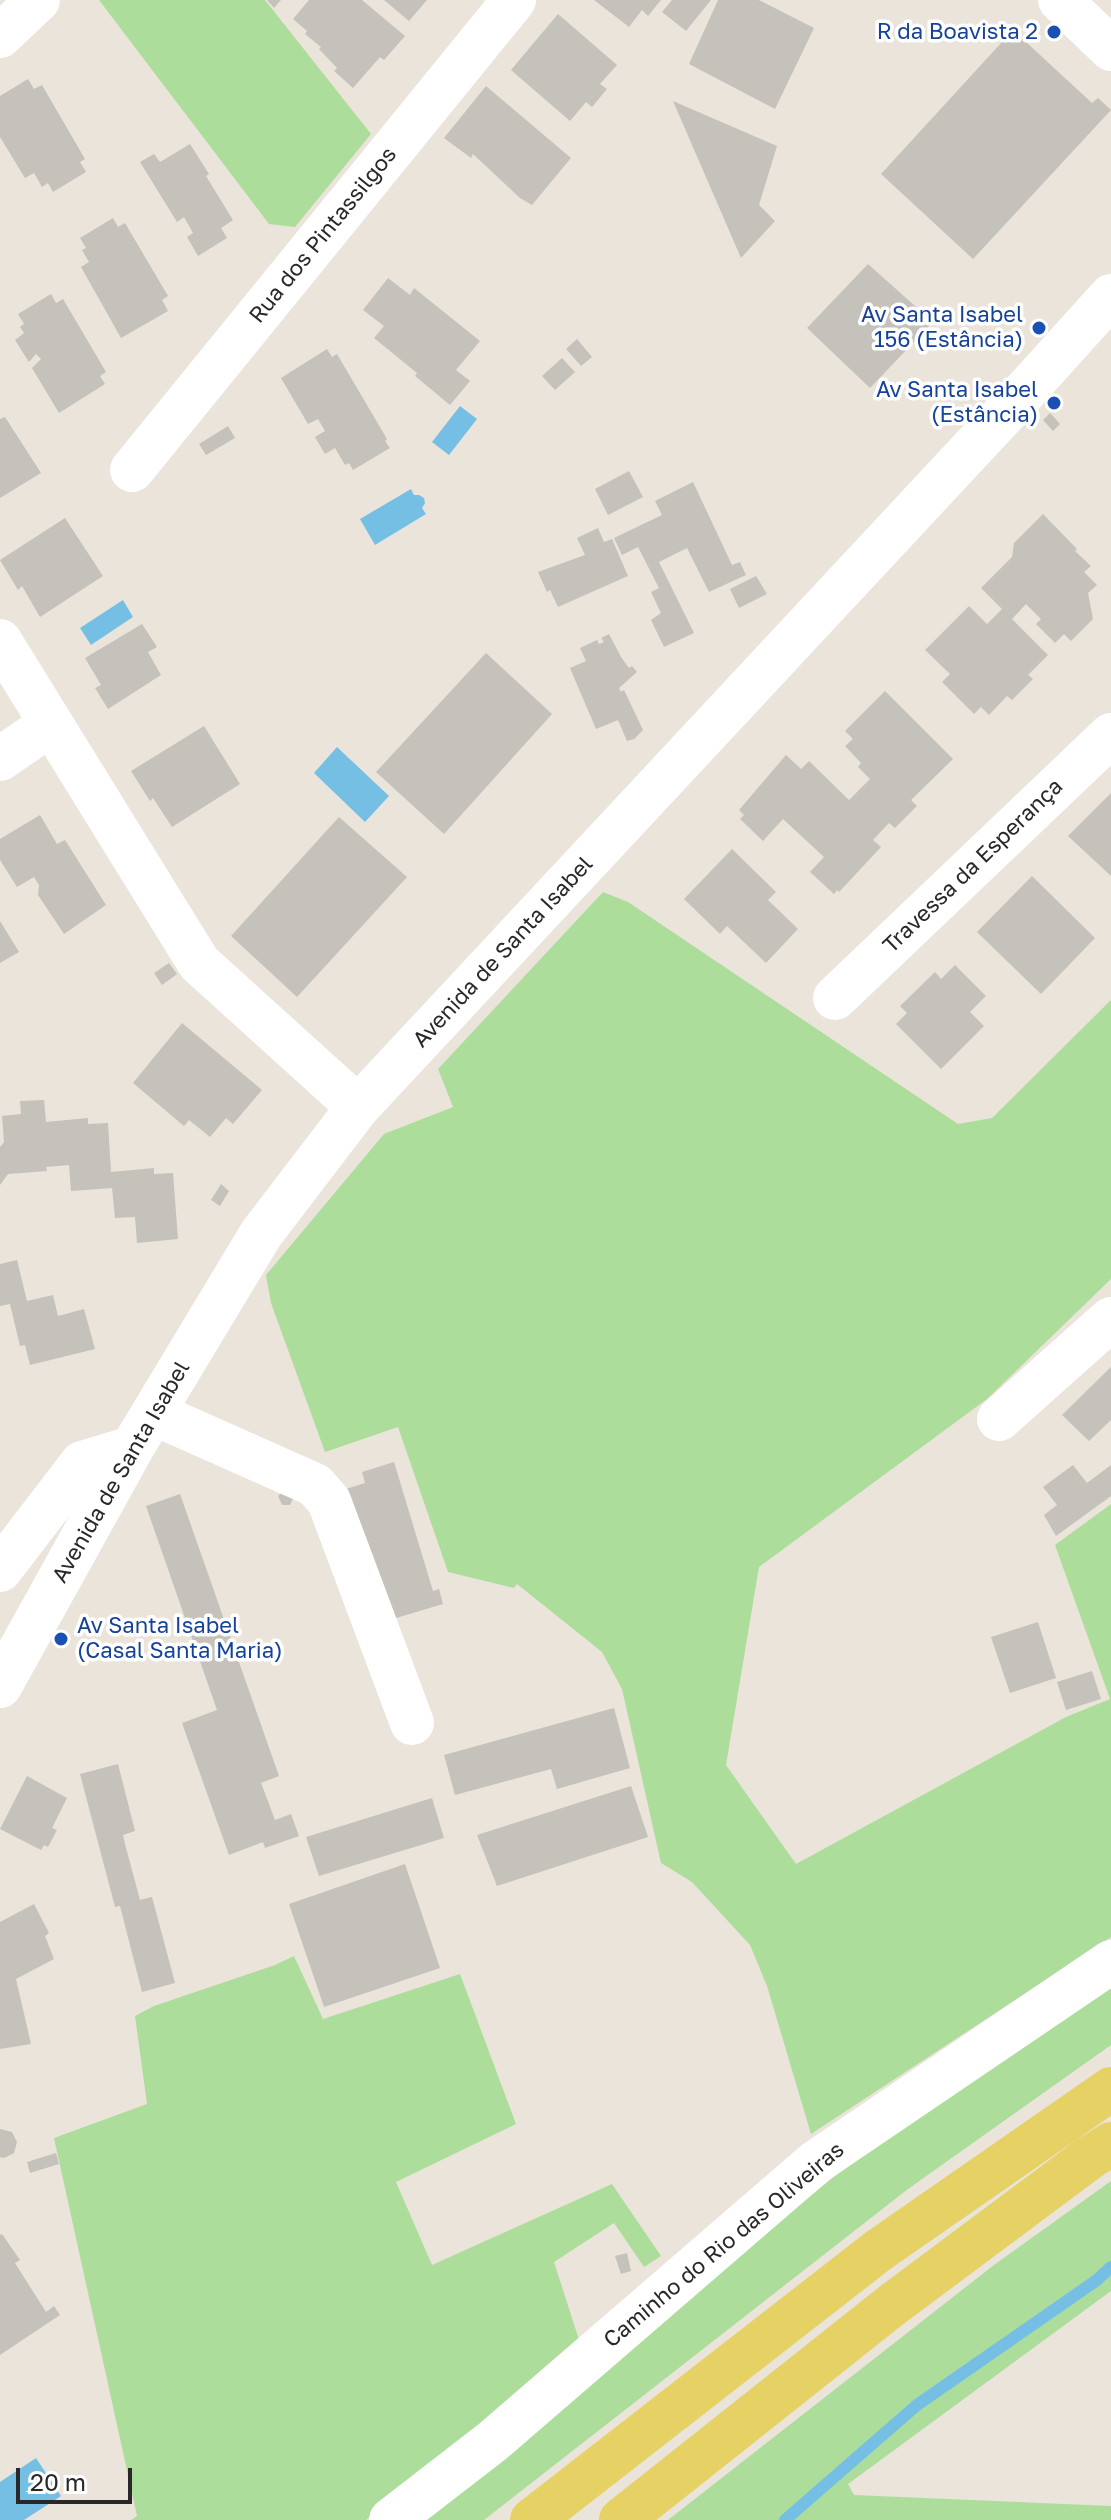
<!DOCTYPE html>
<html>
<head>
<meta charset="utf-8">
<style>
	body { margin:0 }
	#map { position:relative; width:1111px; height:2520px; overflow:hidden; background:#eae4db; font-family:"Golos Text",sans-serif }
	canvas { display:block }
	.scale { position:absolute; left:16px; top:2468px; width:116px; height:36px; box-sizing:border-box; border:4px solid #282828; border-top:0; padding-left:10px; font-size:24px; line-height:28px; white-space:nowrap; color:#282828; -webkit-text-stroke:6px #fff; paint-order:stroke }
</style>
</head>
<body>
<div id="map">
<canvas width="1111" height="2520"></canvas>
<div class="scale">20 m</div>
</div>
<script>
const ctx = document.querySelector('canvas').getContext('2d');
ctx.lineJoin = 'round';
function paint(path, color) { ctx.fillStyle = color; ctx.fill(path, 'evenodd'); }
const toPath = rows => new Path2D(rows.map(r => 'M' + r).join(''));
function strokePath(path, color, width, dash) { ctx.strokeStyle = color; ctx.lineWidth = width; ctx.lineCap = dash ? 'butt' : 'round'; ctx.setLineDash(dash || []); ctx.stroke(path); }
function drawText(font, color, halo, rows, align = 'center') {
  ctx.font = font + ' "Golos Text",sans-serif'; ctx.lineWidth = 7; ctx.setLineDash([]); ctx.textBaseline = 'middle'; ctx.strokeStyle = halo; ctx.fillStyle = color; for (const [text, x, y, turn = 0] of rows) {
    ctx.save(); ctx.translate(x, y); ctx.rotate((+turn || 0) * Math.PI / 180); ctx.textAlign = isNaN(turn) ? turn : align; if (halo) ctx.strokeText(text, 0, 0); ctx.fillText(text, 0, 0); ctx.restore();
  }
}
paint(toPath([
	[99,0,265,0,371,134,295,227,269,224],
	[603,892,628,902,958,1124,992,1118,1111,1000,1111,1279,987,1399,759,1567,726,1765,796,1864,1066,1717,1110,1699,1055,1545,1111,1504,1111,1937,811,2134,767,1986,750,1945,692,1882,661,1863,622,1689,602,1652,517,1584,514,1588,448,1572,398,1427,325,1452,271,1303,266,1275,384,1134,453,1107,438,1069],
	[294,1956,323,2019,460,1974,516,2124,396,2182,432,2265,612,2184,661,2256,644,2267,614,2223,554,2262,580,2343,366,2520,131,2520,137,2516,54,2138,147,2104,135,2016,154,2006,275,1965],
	[1111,1978,1111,2045,908,2189,484,2520,423,2520,639,2335,835,2176],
	[1111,2181,1111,2291,848,2484,854,2495,1111,2506,1111,2520,668,2520,994,2265]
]), '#addd9b');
paint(toPath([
	[460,406,477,419,449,455,432,442],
	[411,489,414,495,419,495,424,498,425,503,422,508,426,514,375,545,360,519],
	[123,600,133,617,91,645,80,628],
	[337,747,389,796,365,822,314,773],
	[36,2458,61,2496,24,2520,0,2520,0,2482]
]), '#75bfe5');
strokePath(toPath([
	[785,2520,917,2405,1097,2280,1111,2267]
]), '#75bfe5', 12);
paint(toPath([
	[267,0,281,0,274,8],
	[309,0,362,0,405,36,384,60,380,57,353,88,334,71,337,68,319,49,321,47,305,34,307,31,293,19],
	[384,0,427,0,409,21],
	[594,0,661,0,648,16,642,10,629,27],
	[672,0,711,0,686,31,662,12],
	[718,0,759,0,814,28,775,109,689,64],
	[558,14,617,65,600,84,607,89,592,107,586,102,570,121,511,70],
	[1013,30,1092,103,1098,98,1111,110,973,259,881,174],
	[28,79,34,89,42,85,85,159,80,162,86,172,53,192,48,183,42,187,34,173,25,178,0,137,0,96],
	[486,86,571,158,532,205,520,198,473,154,471,158,444,138],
	[673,101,777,146,759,205,775,221,741,258],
	[190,144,209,174,206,176,233,220,221,228,227,238,198,256,187,237,193,233,184,217,177,222,140,162,154,154,160,162],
	[113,218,118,227,125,223,168,296,162,300,168,311,121,338,81,267,89,262,82,250,86,248,80,238],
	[868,264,933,322,870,388,807,328],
	[388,278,410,295,414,288,480,341,456,370,470,381,450,405,415,376,417,373,374,338,384,326,363,310],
	[51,294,56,303,63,299,106,372,100,376,105,384,59,413,32,368,41,359,36,354,29,362,15,340,24,333,20,327,24,324,18,314],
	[577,339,592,357,581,366,566,349],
	[327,349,332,357,337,354,387,439,385,441,390,448,353,470,349,463,345,465,335,448,325,454,315,437,325,431,318,419,308,424,281,378],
	[562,358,575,372,555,390,542,376],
	[1050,413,1060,424,1053,431,1043,420],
	[5,417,41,473,0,498,0,419],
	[228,426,235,438,206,455,199,444],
	[629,471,643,497,608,515,595,489],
	[693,482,732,565,740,562,746,575,709,592,687,548,659,562,694,633,664,647,651,620,661,613,651,592,659,588,638,547,622,555,614,538,662,515,655,501],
	[1043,514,1077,549,1075,551,1091,566,1084,572,1097,585,1088,593,1093,619,1071,641,1064,634,1055,643,1036,624,1041,619,1026,604,1012,619,1048,655,1028,675,1033,679,1012,700,1007,696,989,715,981,707,974,714,942,682,950,674,925,650,969,606,987,624,1002,609,981,588,1012,557,1014,543],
	[65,518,103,576,40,617,22,586,18,590,0,560],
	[598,528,604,542,612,539,628,576,558,607,550,590,547,592,538,572,585,555,577,538],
	[756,576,767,594,739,608,730,589],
	[142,624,157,647,148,652,161,675,108,709,95,688,101,685,85,658],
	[609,634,621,657,629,668,632,666,637,672,619,688,621,692,624,690,643,730,634,739,627,741,618,720,596,729,570,668,586,661,580,648,597,640,599,644,604,642,601,638],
	[486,653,552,714,444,834,376,772],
	[885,691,953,759,911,800,917,806,895,828,889,823,873,840,881,847,839,892,837,890,834,894,810,872,824,857,783,819,763,841,740,819,744,815,739,810,786,755,801,769,809,761,849,800,870,779,858,767,861,763,845,746,853,739,845,731],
	[204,726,240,784,172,827,153,798,150,801,131,771],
	[1111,793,1111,876,1068,836],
	[40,815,57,844,65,840,106,905,64,934,38,895,39,885,34,877,17,887,0,860,0,839],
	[339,817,407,877,297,997,231,936],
	[732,849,776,892,768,900,798,929,766,963,727,926,720,934,684,899],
	[1032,876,1095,938,1041,994,977,932],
	[0,921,19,952,0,963],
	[169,963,177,974,162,985,154,973],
	[955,965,986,996,970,1012,984,1026,941,1069,896,1024,907,1013,900,1006,935,972,941,979],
	[182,1023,262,1090,233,1124,226,1118,210,1137,189,1120,184,1126,133,1083],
	[44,1100,46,1122,88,1118,88,1124,108,1123,111,1172,154,1168,154,1174,173,1173,178,1239,137,1243,135,1217,115,1218,112,1188,71,1191,69,1165,46,1167,47,1171,8,1174,0,1185,0,1147,4,1142,2,1116,21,1114,20,1101],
	[221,1184,229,1191,220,1206,211,1200],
	[17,1260,27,1301,53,1295,58,1316,84,1309,95,1349,30,1365,25,1345,20,1346,10,1304,0,1306,0,1264],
	[1111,1367,1111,1420,1089,1441,1062,1415],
	[394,1462,433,1591,439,1589,443,1604,386,1621,346,1489,365,1483,362,1472],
	[1073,1465,1087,1483,1111,1465,1111,1496,1056,1536,1044,1515,1057,1505,1043,1487],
	[284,1490,294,1496,290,1505,282,1505,278,1496],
	[180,1494,279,1776,261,1783,275,1820,291,1814,299,1836,265,1848,263,1842,229,1855,182,1723,217,1710,146,1506],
	[1038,1622,1056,1678,1010,1693,991,1637],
	[1092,1671,1101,1699,1066,1710,1057,1682],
	[614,1708,630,1768,557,1789,551,1769,455,1795,444,1755],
	[118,1764,135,1831,123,1835,126,1848,140,1900,152,1897,175,1983,142,1992,120,1906,115,1907,80,1774],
	[27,1776,67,1798,52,1828,57,1830,48,1847,44,1845,41,1850,0,1829],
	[631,1786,648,1837,497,1886,477,1835],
	[432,1798,444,1838,319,1876,306,1837],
	[405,1864,440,1968,324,2007,289,1904],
	[34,1904,49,1933,45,1936,54,1959,16,1979,31,2044,0,2049,0,1922],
	[0,2129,12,2132,17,2142,14,2153,4,2158,0,2157],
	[56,2153,59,2164,30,2173,27,2162],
	[2,2234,20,2260,15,2263,46,2312,54,2306,60,2315,0,2355,0,2235],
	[627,2253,631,2271,621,2274,615,2256]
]), '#c5c1bb');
strokePath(toPath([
	[1060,0,1111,49],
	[0,36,38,0],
	[132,470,514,0],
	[0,641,199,963,358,1107],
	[0,759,51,724],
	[835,998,1111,735],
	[153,1413,315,1485,329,1501,412,1723],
	[999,1419,1111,1319],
	[0,1570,82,1463,132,1448],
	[0,1686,132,1448,261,1234,358,1107,1007,411,1111,296],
	[391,2520,493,2441,816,2162,1111,1962]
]), '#fff', 44);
strokePath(toPath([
	[532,2520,879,2250,1111,2089],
	[621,2520,892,2305,1089,2158,1111,2144]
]), '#e5d164', 44);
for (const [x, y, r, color] of [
	[1054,32,8,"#1a4fb4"],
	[1039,328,8,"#1a4fb4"],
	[1054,403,8,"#1a4fb4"],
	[61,1639,8,"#1a4fb4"]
]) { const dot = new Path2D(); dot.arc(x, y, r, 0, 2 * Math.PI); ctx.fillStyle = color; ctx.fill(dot); strokePath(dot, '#fff', 3); }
drawText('22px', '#164399', '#fff', [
	["R da Boavista 2",1038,32],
	["Av Santa Isabel",1023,315],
	["156 (Estância)",1023,340],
	["Av Santa Isabel",1038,390],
	["(Estância)",1038,415],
	["Av Santa Isabel",77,1626,"left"],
	["(Casal Santa Maria)",77,1651,"left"]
], 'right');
drawText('22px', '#282828', '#fff', [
	["Rua dos Pintassilgos",323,235,-51],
	["Travessa da Esperança",973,866,-44],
	["Avenida de Santa Isabel",503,952,-47],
	["Avenida de Santa Isabel",121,1472,-60],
	["Caminho do Rio das Oliveiras",724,2245,-40]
]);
</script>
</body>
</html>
